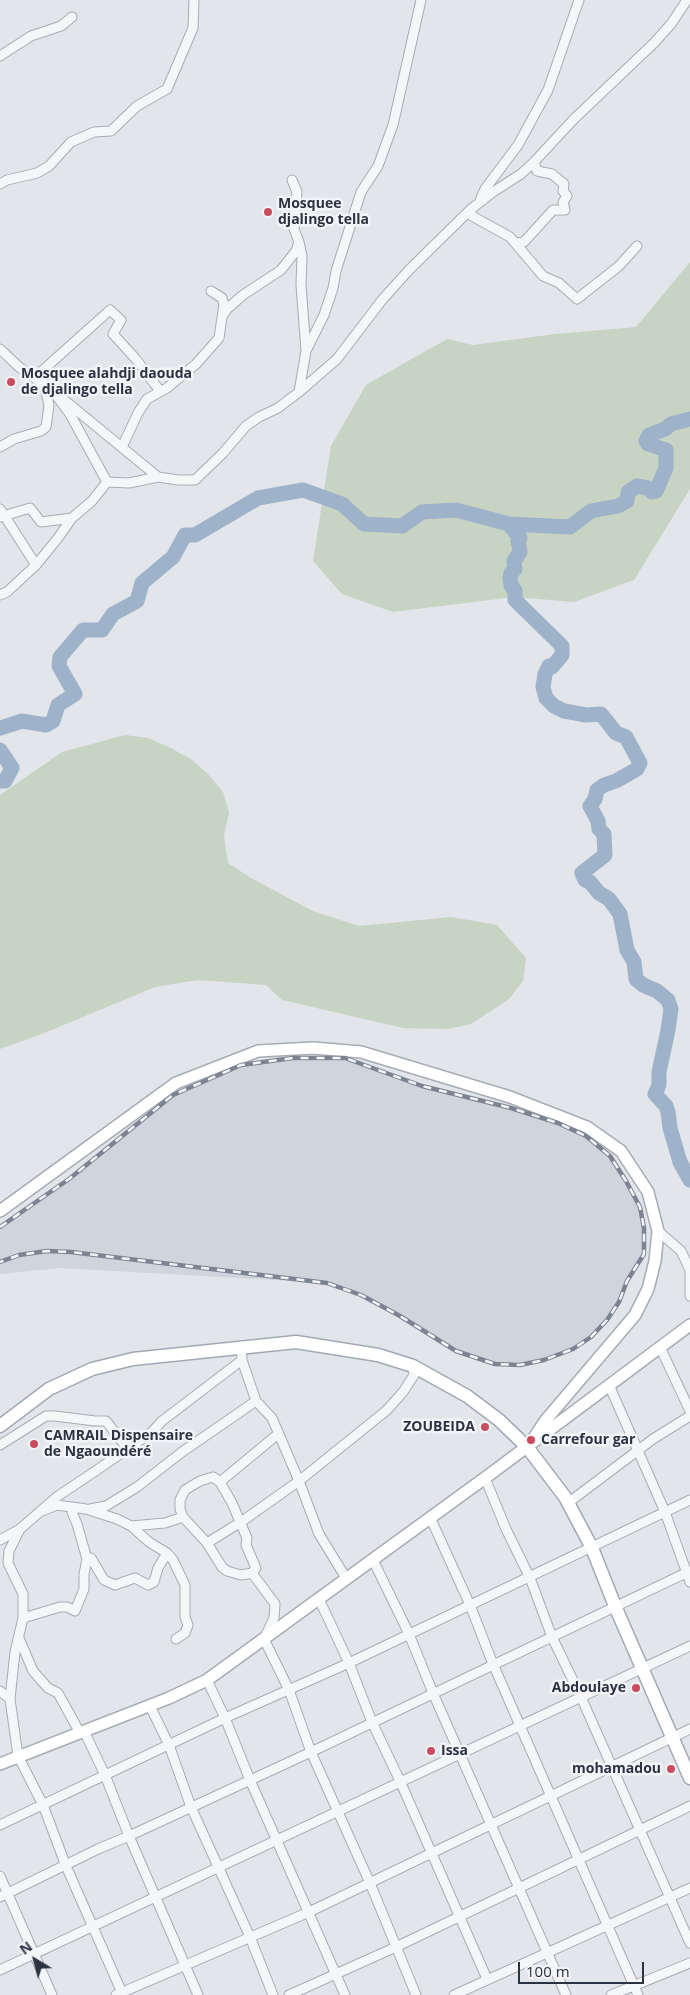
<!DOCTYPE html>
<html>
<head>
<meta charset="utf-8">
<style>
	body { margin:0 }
	#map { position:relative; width:690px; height:1995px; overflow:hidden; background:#e2e5ea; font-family:"Open Sans",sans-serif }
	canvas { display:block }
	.north { position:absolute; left:10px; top:1935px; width:50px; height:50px; -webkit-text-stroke:4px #f2f4f7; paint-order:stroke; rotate:323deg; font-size:14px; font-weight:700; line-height:20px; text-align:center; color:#2b3241 }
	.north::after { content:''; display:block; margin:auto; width:18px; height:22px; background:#2b3241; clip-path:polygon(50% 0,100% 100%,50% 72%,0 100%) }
	.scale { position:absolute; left:518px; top:1962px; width:126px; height:22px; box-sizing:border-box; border:2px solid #2b3241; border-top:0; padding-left:6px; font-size:15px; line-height:18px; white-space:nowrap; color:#2b3241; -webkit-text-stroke:4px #f2f4f7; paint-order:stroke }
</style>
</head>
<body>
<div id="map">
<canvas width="690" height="1995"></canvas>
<div class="north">N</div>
<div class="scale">100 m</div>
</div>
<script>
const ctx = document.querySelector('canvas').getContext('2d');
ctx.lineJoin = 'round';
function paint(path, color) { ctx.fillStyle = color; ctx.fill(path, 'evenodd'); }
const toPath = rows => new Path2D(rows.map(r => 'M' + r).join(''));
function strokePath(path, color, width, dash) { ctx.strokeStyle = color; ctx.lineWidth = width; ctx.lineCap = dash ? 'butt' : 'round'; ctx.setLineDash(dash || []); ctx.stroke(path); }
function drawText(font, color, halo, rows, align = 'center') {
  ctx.font = font + ' "Open Sans",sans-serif'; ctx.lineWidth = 5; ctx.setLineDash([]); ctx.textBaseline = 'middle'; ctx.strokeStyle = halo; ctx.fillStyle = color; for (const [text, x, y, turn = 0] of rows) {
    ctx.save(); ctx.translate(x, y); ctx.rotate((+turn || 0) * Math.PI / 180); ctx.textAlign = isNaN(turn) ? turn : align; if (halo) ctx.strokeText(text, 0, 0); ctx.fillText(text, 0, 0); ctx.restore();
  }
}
paint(toPath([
	[293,1058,345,1058,422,1086,511,1108,558,1123,586,1136,610,1156,626,1181,640,1207,644,1228,644,1254,627,1281,619,1302,607,1320,591,1337,573,1349,544,1360,520,1365,495,1364,456,1351,400,1316,361,1295,327,1283,60,1268,0,1274,0,1227,69,1179,173,1095,241,1065]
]), '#d0d4dc');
paint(toPath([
	[690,262,690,489,634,580,574,602,514,597,393,612,342,594,313,561,331,446,366,385,447,339,473,345,555,334,636,327],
	[125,735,148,738,171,748,192,760,208,774,223,792,229,813,224,835,228,863,251,878,313,911,359,926,451,917,497,925,526,958,523,981,509,999,471,1024,448,1029,403,1028,282,1000,266,985,198,980,155,987,42,1034,0,1049,0,795,62,752]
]), '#c7d4c3');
strokePath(toPath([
	[509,524,520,538,518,540,520,552,514,561,515,569,511,573,510,578,511,585,515,591,515,600,562,646,562,655,552,667,549,666,545,674,543,687,546,698,554,706,564,711,586,715,601,714,616,733,626,737,640,763,637,769,616,781,604,785,597,790,595,799,590,806,598,821,599,829,604,834,605,855,582,873,585,880,590,882,599,893,609,899,620,914,627,950,634,962,636,979,643,985,657,991,668,1000,671,1009,668,1030,659,1072,659,1085,655,1094,666,1106,668,1112,670,1128,680,1162,690,1180],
	[0,728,22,721,46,725,53,721,58,705,75,694,59,666,60,657,83,630,102,630,113,614,137,601,142,583,173,557,185,535,195,535,258,498,303,490,342,504,364,524,402,526,422,512,456,510,509,524,570,527,591,511,618,506,627,501,628,492,637,486,648,488,652,492,656,491,666,468,666,450,648,444,646,441,649,435,665,429,671,424,690,419],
	[0,750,12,768,5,781,0,781]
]), '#9eb2c9', 15);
const street = toPath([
	[0,56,31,36,61,26,72,17],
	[292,180,297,192,294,229,299,242,302,256,301,285,306,351],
	[0,184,7,180,37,173,49,166,71,142,94,132,111,131,137,106,167,89,193,28,194,0],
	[480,200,485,189,518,145,548,90,579,0],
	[470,210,472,216,510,237,543,276,559,283,577,299,619,266,637,246],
	[517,243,524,242,553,210,565,210,563,202,567,196,563,191,564,184,552,174,537,171,534,162],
	[223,315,228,308,243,295,281,270,296,251,299,242],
	[0,349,19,367,53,391,70,414,107,482,92,501,72,518,58,538,36,565,7,592,0,595],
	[34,378,110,310,121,320,113,334,135,358,160,391],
	[299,392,306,351,324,315,333,288,336,271,361,192,378,166,393,125,421,0],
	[63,399,158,477],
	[0,447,14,439,41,431,46,427,49,405,44,385],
	[122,447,138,413,147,399,167,388,196,364,219,338,224,304,222,298,211,291],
	[107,482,129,483,158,477,178,480,195,480,223,453,246,426,259,417,278,408,299,392,337,359,382,300,409,270,470,210,493,192,521,174,534,162,574,119,655,42,671,24,687,0],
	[0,509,36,565],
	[0,517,30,508,41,522,72,518],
	[658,1231,681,1251,690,1270,690,1296],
	[241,1346,242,1360,256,1401,272,1418,299,1481,319,1534,346,1578],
	[660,1347,690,1411],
	[609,1385,665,1512,690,1582],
	[0,1445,46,1416,55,1416,95,1421,106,1421,127,1448],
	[485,1478,506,1529,530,1578,552,1637,581,1697,690,1943],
	[220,1482,278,1434],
	[568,1503,653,1439,690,1416],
	[90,1509,106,1506,137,1487,182,1452,256,1401],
	[42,1511,57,1505,86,1509,117,1519,131,1526,149,1542,167,1553,173,1560,185,1585,185,1617,188,1625,185,1633,176,1639],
	[183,1517,180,1509,180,1500,185,1490,200,1481,213,1477,220,1482,232,1503,247,1538,246,1545,256,1568,252,1573],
	[430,1517,470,1605,493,1664,638,1995],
	[131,1526,165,1523,183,1517,207,1543,222,1567,227,1571,241,1575,252,1573],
	[20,1529,9,1551,8,1563,23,1594,23,1618,15,1652,10,1699,18,1756,43,1805,66,1866,123,1995],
	[0,1540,20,1529,58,1496,94,1472,152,1432,162,1421,242,1360],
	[207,1543,241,1522,299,1481,387,1410,403,1392,414,1375,413,1366],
	[87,1559,91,1558,104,1580,115,1585,135,1578,148,1585,154,1582,158,1568,167,1553],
	[373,1560,409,1634,433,1693,566,1995],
	[252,1573,275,1604,274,1618,264,1639,289,1690,311,1752,370,1883,416,1995],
	[319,1599,349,1663,372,1722,400,1781,487,1979],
	[23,1618,60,1607,67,1607,75,1611,84,1589,84,1574,87,1559,77,1524,72,1512,73,1507],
	[19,1638,33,1671,48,1688,58,1693,80,1733],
	[207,1680,225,1718,250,1780,345,1995],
	[0,1691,10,1699],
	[150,1706,169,1745,191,1807,250,1937,273,1995],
	[84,1731,105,1775,129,1836,198,1995],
	[0,1825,225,1718,349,1663,690,1500],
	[0,1876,52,1995],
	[0,1897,98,1849,129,1836,311,1752,690,1571],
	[0,1970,690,1646],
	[116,1995,309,1912,690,1729],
	[289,1995,396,1947,690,1806],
	[454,1995,690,1888],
	[611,1995,690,1963]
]);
const secondary = toPath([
	[0,1211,176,1083,258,1051,313,1048,361,1052,510,1097,587,1127,621,1151,648,1192,658,1231,655,1261,648,1289,635,1315,545,1421,530,1444],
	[0,1764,169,1698,207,1680,485,1478,690,1325]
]);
const primary = toPath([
	[0,1426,49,1389,92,1369,133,1359,296,1342,378,1355,413,1366,467,1396,499,1420,527,1447,565,1497,592,1548,615,1606,690,1778]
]);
strokePath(street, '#a7acb4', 11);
strokePath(secondary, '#a7acb4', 14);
strokePath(primary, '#a2a9b5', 15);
strokePath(street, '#f5f6f8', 9);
strokePath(secondary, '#fff', 11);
strokePath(primary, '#fff', 12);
const rail = toPath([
	[0,1227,69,1179,173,1095,241,1065,293,1058,345,1058,422,1086,511,1108,558,1123,586,1136,610,1156,626,1181,640,1207,644,1228,644,1254,627,1281,619,1302,607,1320,591,1337,573,1349,544,1360,520,1365,495,1364,456,1351,400,1316,361,1295,327,1283,71,1252,47,1251,19,1255,0,1262]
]);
strokePath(rail, '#7c8493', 4.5);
strokePath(rail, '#f2f4f7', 2.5, [8]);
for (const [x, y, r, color] of [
	[268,212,5,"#ca4c5c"],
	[11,382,5,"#ca4c5c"],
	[485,1427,5,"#ca4c5c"],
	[531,1440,5,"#ca4c5c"],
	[34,1444,5,"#ca4c5c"],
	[636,1688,5,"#ca4c5c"],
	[431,1751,5,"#ca4c5c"],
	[671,1769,5,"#ca4c5c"]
]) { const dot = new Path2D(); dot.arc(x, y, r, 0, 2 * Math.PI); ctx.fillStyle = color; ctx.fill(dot); strokePath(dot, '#f2f4f7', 2); }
drawText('bold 14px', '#2b3241', '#f2f4f7', [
	["Mosquee",278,204],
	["djalingo tella",278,220],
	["Mosquee alahdji daouda",21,374],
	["de djalingo tella",21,390],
	["ZOUBEIDA",475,1427,"right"],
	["CAMRAIL Dispensaire",44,1436],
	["de Ngaoundéré",44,1452],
	["Carrefour gar",541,1440],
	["Abdoulaye",626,1688,"right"],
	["Issa",441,1751],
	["mohamadou",661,1769,"right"]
], 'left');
</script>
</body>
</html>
